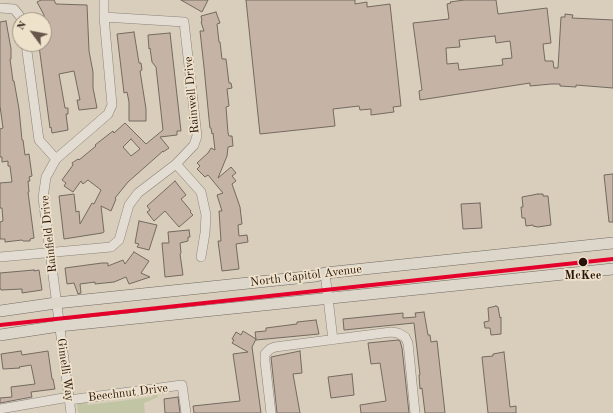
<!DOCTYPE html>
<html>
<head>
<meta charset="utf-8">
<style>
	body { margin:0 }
	#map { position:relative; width:613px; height:413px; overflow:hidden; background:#d9cebc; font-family:"Old Standard TT",serif }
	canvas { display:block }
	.north { position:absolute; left:12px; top:12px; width:40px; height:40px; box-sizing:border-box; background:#efe2cb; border:1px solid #9f907f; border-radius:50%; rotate:302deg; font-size:11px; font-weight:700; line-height:16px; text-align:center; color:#28140c }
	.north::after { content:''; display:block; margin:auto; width:14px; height:18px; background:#66554a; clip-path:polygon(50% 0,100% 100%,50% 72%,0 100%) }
</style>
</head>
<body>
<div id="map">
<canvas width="613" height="413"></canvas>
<div class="north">N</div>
</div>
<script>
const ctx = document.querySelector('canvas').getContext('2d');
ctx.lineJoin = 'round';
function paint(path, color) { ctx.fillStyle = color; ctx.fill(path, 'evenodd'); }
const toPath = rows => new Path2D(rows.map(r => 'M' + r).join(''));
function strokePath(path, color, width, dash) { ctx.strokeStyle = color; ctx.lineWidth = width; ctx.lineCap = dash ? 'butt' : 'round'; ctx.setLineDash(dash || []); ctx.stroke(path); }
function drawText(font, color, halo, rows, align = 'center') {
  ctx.font = font + ' "Old Standard TT",serif'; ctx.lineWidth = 3.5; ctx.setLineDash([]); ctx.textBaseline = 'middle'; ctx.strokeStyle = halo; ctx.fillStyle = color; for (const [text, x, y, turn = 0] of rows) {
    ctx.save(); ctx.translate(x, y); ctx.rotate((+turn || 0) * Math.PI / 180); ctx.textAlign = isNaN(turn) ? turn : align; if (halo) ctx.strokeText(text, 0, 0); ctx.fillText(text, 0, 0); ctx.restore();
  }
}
paint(toPath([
	[154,393,157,393,158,397,144,403,145,413,78,413,77,402,84,401,88,405,152,397]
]), '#c1c5a4');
const building = toPath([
	[41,0,54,0,56,4,87,5,89,51,93,72,93,88,97,108,79,110,77,100,80,100,74,71,59,74,65,108,68,108,68,114,66,114,68,130,52,133,51,127,50,128,39,46,44,46,44,15,37,2,41,0],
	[181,0,208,0,202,12,181,0],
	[246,0,355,0,355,4,367,2,367,7,390,4,401,106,393,107,394,112,371,115,371,109,360,110,359,106,333,109,335,126,260,134,246,0],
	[464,0,496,0,498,14,547,8,551,43,543,44,545,61,553,61,554,68,558,68,561,17,565,17,565,14,573,15,572,18,613,20,613,88,576,85,576,87,560,86,560,84,551,84,530,86,530,83,420,100,419,91,422,90,413,23,449,19,447,4,451,3,450,2,464,0],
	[495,36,496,43,510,41,512,58,502,59,503,65,459,70,458,63,447,64,446,48,460,47,459,40,495,36],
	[216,12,220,23,217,24,219,42,220,42,222,59,226,59,229,83,231,83,232,88,227,89,229,106,226,107,228,133,229,136,232,136,233,146,228,147,227,156,218,178,231,167,236,173,232,176,236,181,232,184,240,207,242,224,238,225,239,236,247,235,248,242,236,244,239,269,222,271,218,241,221,241,219,211,222,211,217,195,223,193,208,175,205,177,197,169,200,166,197,163,208,153,211,148,215,150,213,133,212,134,211,128,210,128,209,119,204,67,200,31,204,31,201,22,202,21,201,16,216,12],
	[6,21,11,49,11,59,10,59,13,81,14,81,19,109,22,140,23,140,25,155,29,154,32,176,29,177,30,181,28,181,29,192,28,192,34,238,30,239,30,241,23,241,22,240,5,242,5,239,0,239,0,222,3,221,2,208,0,208,0,183,12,182,10,166,8,166,8,161,2,162,2,157,0,157,0,129,3,128,0,106,0,22,6,21],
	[134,32,139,63,141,63,142,70,140,71,146,109,146,121,129,121,129,102,127,92,124,93,117,34,134,32],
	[170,33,181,131,177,131,177,135,160,137,169,148,163,152,163,151,128,182,115,198,116,199,111,211,101,206,104,232,102,233,64,239,59,196,74,194,76,212,79,211,80,224,92,203,94,204,101,190,88,180,83,184,81,181,73,192,64,186,66,183,62,180,73,165,72,163,78,159,79,160,96,146,95,145,113,131,114,133,125,123,146,144,163,130,156,67,152,62,150,48,149,49,148,35,170,33],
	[131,139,140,149,131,156,123,147,131,139],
	[613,174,613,222,609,222,604,175,613,174],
	[175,181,186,195,181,199,191,211,190,212,193,215,179,227,165,211,154,221,147,212,150,210,147,206,175,181],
	[538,194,543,194,543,196,548,196,551,225,538,227,533,226,533,225,526,226,525,218,522,218,521,207,523,207,522,197,538,194],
	[480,203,482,228,463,229,461,204,480,203],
	[139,221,157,225,149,250,137,247,139,244,135,243,139,221],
	[189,230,190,237,188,237,188,241,180,243,181,253,180,254,183,275,165,277,162,243,169,243,168,232,189,230],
	[134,252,149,261,141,273,150,277,129,284,126,277,114,282,95,284,95,282,80,284,81,293,78,294,74,283,67,284,65,268,102,263,108,263,108,266,123,260,125,264,134,252],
	[34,270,34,271,39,270,42,290,22,293,22,289,1,290,0,288,0,273,34,270],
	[496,306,498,307,500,318,501,317,501,334,491,335,490,328,485,328,484,322,489,321,488,308,496,306],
	[424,312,428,335,430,335,431,342,437,341,445,413,425,413,422,388,420,389,419,375,420,375,414,323,344,330,343,319,403,313,403,318,416,317,415,313,424,312],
	[316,320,319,334,256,340,256,339,252,347,261,413,194,413,193,406,240,401,233,354,248,352,232,343,234,340,232,339,236,332,241,335,243,331,256,339,255,332,266,331,266,328,297,324,297,322,316,320],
	[398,340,400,341,402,348,409,413,361,413,360,405,386,401,380,363,371,364,368,343,398,340],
	[21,351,22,355,48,351,52,379,53,379,55,389,31,392,32,397,0,403,0,398,12,397,11,387,35,384,31,365,19,367,20,368,3,369,1,354,21,351],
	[300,351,302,373,293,374,300,413,277,413,271,357,300,351],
	[504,352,510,407,516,406,516,413,488,413,482,357,493,356,493,354,504,352],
	[352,374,354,395,331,398,328,377,352,374],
	[178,397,180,413,165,413,164,399,178,397]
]);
paint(building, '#c5b4a6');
strokePath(building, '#736a60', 1);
const minor = toPath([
	[0,8,14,9,23,20],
	[26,44,39,140,56,159],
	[176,164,201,192,206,215,205,233,201,257],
	[0,257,111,247,119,240,129,205,138,193,176,164,194,145,197,136,184,22,104,17],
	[325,273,333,340],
	[69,400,182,385,186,413],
	[0,409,69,397],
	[71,413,43,198,46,177,56,159,108,114,112,105,104,17,104,0],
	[271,413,265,361,265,354,270,349,275,347,391,332,398,333,405,337,408,343,415,413]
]);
const major = toPath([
	[0,311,56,303,316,276,325,273,613,243],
	[0,335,59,326,613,269]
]);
strokePath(minor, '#8c8378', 10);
strokePath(major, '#736a60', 12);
strokePath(minor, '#e2dcd3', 9);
strokePath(major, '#dcd6cb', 11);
strokePath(toPath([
	[0,325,613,259]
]), '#e4002b', 4);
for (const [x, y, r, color] of [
	[583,262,5,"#28140c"]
]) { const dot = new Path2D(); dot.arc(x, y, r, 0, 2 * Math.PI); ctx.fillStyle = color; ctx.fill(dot); strokePath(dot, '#efe2cb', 1.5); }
drawText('12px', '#28140c', '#efe2cb', [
	["Rainwell Drive",192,95,-95],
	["Rainfield Drive",49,234,-96],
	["North Capitol Avenue",306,276,-7],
	["Gimelli Way",65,370,82],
	["Beechnut Drive",128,393,-7]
]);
drawText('bold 12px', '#28140c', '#efe2cb', [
	["McKee",583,276]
]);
</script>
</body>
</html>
